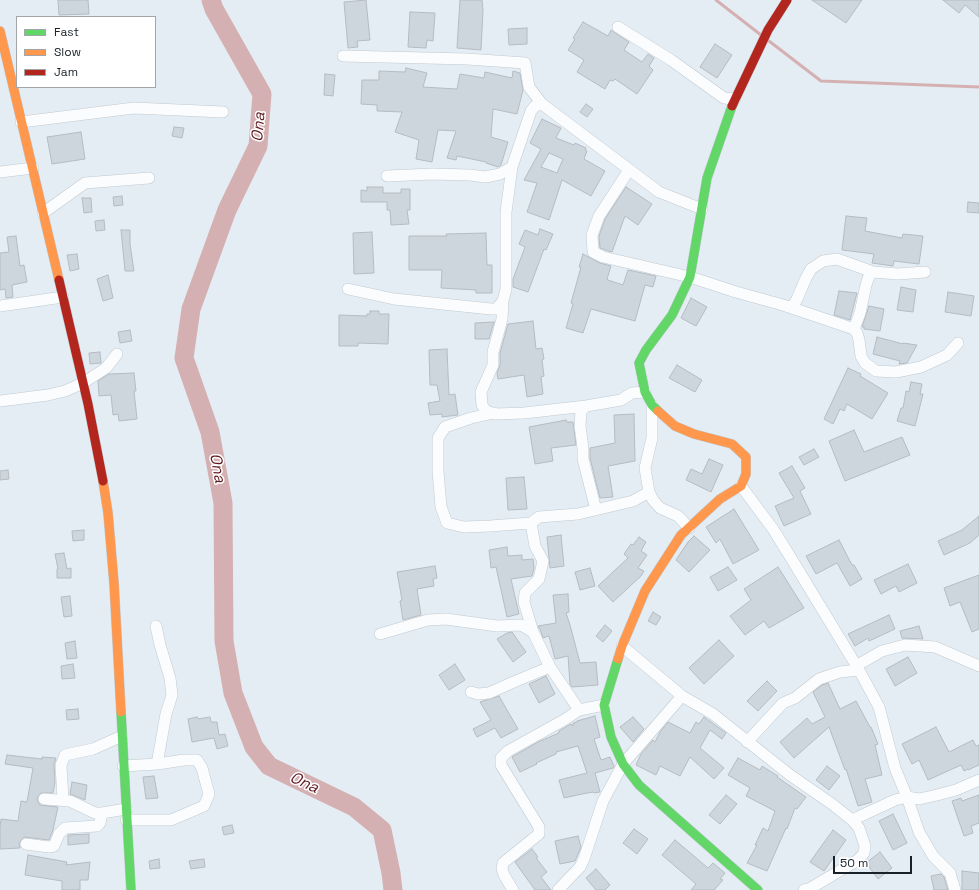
<!DOCTYPE html>
<html>
<head>
<meta charset="utf-8">
<style>
	body { margin:0 }
	#map { position:relative; width:979px; height:890px; overflow:hidden; background:#e5edf4; font-family:"Space Grotesk",sans-serif }
	canvas { display:block }
	.legend { position:absolute; left:16px; top:16px; width:140px; height:72px; box-sizing:border-box; background:#fff; border:1px solid #a3a6a9; margin:0; padding:5px 7px; list-style:none; font-size:12px; color:#182128 }
	.legend li { display:flex; align-items:center; gap:8px; height:20px }
	.legend b { width:20px; border:1px solid #a3a6a9 }
	.scale { position:absolute; left:833px; top:856px; width:79px; height:18px; box-sizing:border-box; border:2px solid #182128; border-top:0; padding-left:5px; font-size:12px; line-height:14px; white-space:nowrap; color:#182128; -webkit-text-stroke:3px #fff; paint-order:stroke }
</style>
</head>
<body>
<div id="map">
<canvas width="979" height="890"></canvas>
<ul class="legend">
<li><b style="height:5px;background:#63d668"></b>Fast</li>
<li><b style="height:5px;background:#ff974d"></b>Slow</li>
<li><b style="height:5px;background:#b3261e"></b>Jam</li>
</ul>
<div class="scale">50 m</div>
</div>
<script>
const ctx = document.querySelector('canvas').getContext('2d');
ctx.lineJoin = 'round';
const toPath = rows => new Path2D(rows.map(r => 'M' + r).join(''));
function strokePath(path, color, width, dash) { ctx.strokeStyle = color; ctx.lineWidth = width; ctx.lineCap = dash ? 'butt' : 'round'; ctx.setLineDash(dash || []); ctx.stroke(path); }
function paint(path, color) { ctx.fillStyle = color; ctx.fill(path, 'evenodd'); }
function drawText(font, color, halo, rows, align = 'center') {
  ctx.font = font + ' "Space Grotesk",sans-serif'; ctx.lineWidth = 3; ctx.setLineDash([]); ctx.textBaseline = 'middle'; ctx.strokeStyle = halo; ctx.fillStyle = color; for (const [text, x, y, turn = 0] of rows) {
    ctx.save(); ctx.translate(x, y); ctx.rotate((+turn || 0) * Math.PI / 180); ctx.textAlign = isNaN(turn) ? turn : align; if (halo) ctx.strokeText(text, 0, 0); ctx.fillText(text, 0, 0); ctx.restore();
  }
}
strokePath(toPath([
	[716,0,761,35],
	[769,41,821,81,979,87]
]), '#d5b0b2', 3);
strokePath(toPath([
	[211,0,214,9,262,94,258,146,227,210,191,309,184,358,210,432,223,503,224,641,233,693,254,747,269,766,354,807,382,830,391,873,393,890]
]), '#d5b0b2', 19);
const building = toPath([
	[58,0,88,0,89,14,59,15,58,0],
	[366,0,370,40,357,41,358,47,348,48,344,2,366,0],
	[460,0,482,0,483,10,481,50,457,48,460,0],
	[812,0,862,0,846,23,812,0],
	[943,0,979,0,979,17,965,5,959,13,943,0],
	[410,12,435,13,433,41,427,40,426,48,408,47,410,12],
	[583,22,608,36,611,30,629,42,624,50,642,62,648,54,654,58,649,66,653,70,637,94,615,79,613,81,610,80,605,89,577,72,584,60,568,50,575,39,573,38,583,22],
	[527,28,527,44,509,45,508,29,527,28],
	[715,44,732,55,717,78,700,67,715,44],
	[406,68,427,73,423,87,457,89,460,74,484,78,485,72,512,78,513,71,520,73,523,90,517,114,493,109,491,137,508,142,501,165,498,167,486,163,486,162,457,156,456,160,447,158,456,131,438,130,432,162,416,159,419,140,395,132,402,112,377,111,377,105,361,104,362,80,379,80,379,71,405,72,406,68],
	[325,74,335,75,333,96,324,95,325,74],
	[586,104,593,109,587,117,580,112,586,104],
	[542,119,561,128,556,138,574,145,575,143,586,148,585,150,587,151,584,159,605,171,591,196,562,180,549,220,527,212,537,183,524,180,541,149,530,143,542,119],
	[549,153,563,159,557,173,541,167,549,153],
	[174,127,184,128,182,138,172,136,174,127],
	[81,132,85,159,52,164,47,137,81,132],
	[367,187,383,187,383,193,401,193,401,189,410,189,410,210,407,210,409,224,391,225,390,210,387,210,387,202,361,202,361,190,367,191,367,187],
	[626,187,652,204,638,225,625,216,612,252,605,250,600,248,599,236,605,219,626,187],
	[122,196,123,205,114,206,113,197,122,196],
	[82,198,91,198,92,212,84,213,82,198],
	[968,202,979,203,979,213,967,212,968,202],
	[846,216,867,218,865,231,902,238,903,234,923,236,919,264,894,261,893,266,872,263,874,254,842,250,846,216],
	[104,220,105,230,96,231,95,221,104,220],
	[540,229,553,234,546,250,544,249,528,292,513,287,513,279,525,247,519,244,525,230,538,235,540,229],
	[121,230,130,230,130,244,134,271,125,271,121,230],
	[372,232,374,273,354,274,353,233,372,232],
	[486,233,487,265,492,265,492,293,476,293,476,290,441,288,442,270,409,270,409,236,447,236,446,234,486,233],
	[16,236,20,266,24,265,27,282,12,285,13,297,6,298,5,289,0,290,0,253,9,252,7,237,16,236],
	[77,254,79,269,70,271,67,255,77,254],
	[583,254,600,263,611,266,607,279,608,280,623,285,628,270,656,276,653,287,645,285,635,321,591,309,583,333,566,328,573,304,571,303,581,267,579,267,583,254],
	[108,275,113,298,103,301,97,279,108,275],
	[901,287,916,290,913,312,897,310,901,287],
	[839,291,857,293,850,320,834,315,839,291],
	[948,292,974,296,971,316,945,312,948,292],
	[691,298,707,307,696,326,681,318,691,298],
	[869,306,884,309,880,331,864,329,864,327,862,327,869,306],
	[370,311,379,311,379,314,389,314,388,344,358,343,358,346,339,346,339,315,367,316,367,314,370,314,370,311],
	[533,321,536,349,542,348,544,359,542,360,544,376,541,377,543,394,527,397,524,375,498,379,497,373,500,365,500,353,508,324,533,321],
	[494,322,489,339,475,339,475,323,494,322],
	[130,330,132,341,120,343,118,332,130,330],
	[877,337,903,344,903,343,917,345,907,363,899,364,900,361,873,354,877,337],
	[447,349,449,395,455,394,458,415,442,417,442,414,430,415,428,403,440,401,437,385,430,385,429,350,447,349],
	[100,352,101,363,90,364,89,353,100,352],
	[677,365,702,380,695,392,669,378,677,365],
	[848,368,861,374,860,376,888,393,872,419,847,404,844,411,840,409,833,424,824,419,848,368],
	[134,373,136,391,134,391,137,419,119,421,118,414,113,415,111,395,99,396,98,381,109,374,134,373],
	[911,382,922,384,920,394,923,394,915,426,897,421,901,408,903,408,906,391,909,392,911,382],
	[634,414,635,461,608,466,613,497,600,498,590,458,590,448,615,443,614,415,634,414],
	[566,420,567,422,573,422,576,445,551,448,553,461,535,464,529,427,566,420],
	[854,430,864,452,902,437,910,455,845,481,829,441,854,430],
	[814,449,819,457,804,465,799,457,814,449],
	[709,459,723,465,711,492,686,480,691,469,702,474,709,459],
	[792,466,805,488,800,491,811,514,784,526,775,506,794,498,779,473,792,466],
	[8,470,9,479,0,480,0,471,8,470],
	[524,477,527,509,508,510,506,478,524,477],
	[734,509,759,550,733,564,720,539,716,543,706,527,734,509],
	[979,516,979,535,970,543,944,555,938,541,962,530,979,516],
	[84,530,84,540,73,541,72,531,84,530],
	[561,535,564,566,550,568,547,537,561,535],
	[694,536,710,550,689,572,676,560,688,542,694,536],
	[639,537,646,542,641,551,647,555,638,568,644,571,641,576,613,602,598,586,628,558,624,554,631,544,633,545,639,537],
	[839,540,852,565,854,565,862,579,850,586,837,563,816,574,806,556,839,540],
	[507,547,508,556,522,555,522,560,533,559,534,568,532,576,511,579,519,614,507,617,496,567,491,568,489,550,507,547],
	[64,553,67,569,71,568,71,578,57,578,57,569,58,569,55,554,64,553],
	[908,564,917,583,899,592,896,586,881,594,874,580,908,564],
	[435,566,437,578,433,579,434,586,417,589,421,615,403,620,400,601,402,600,397,572,435,566],
	[728,567,731,571,737,580,718,591,710,577,728,567],
	[778,567,804,608,769,628,764,621,745,635,730,616,751,600,744,589,778,567],
	[590,568,595,586,580,590,575,572,590,568],
	[979,575,979,629,972,632,960,602,950,606,944,588,979,575],
	[568,594,569,612,566,613,570,625,580,663,596,662,598,685,572,687,570,684,568,656,555,659,549,636,543,638,540,629,538,626,556,623,553,595,568,594],
	[70,596,72,616,64,617,61,597,70,596],
	[653,612,661,617,656,625,648,621,653,612],
	[889,615,895,629,869,641,868,638,855,646,848,634,889,615],
	[605,625,612,631,603,642,596,636,605,625],
	[919,626,923,639,902,638,900,631,919,626],
	[512,632,526,652,513,662,497,639,507,633,512,632],
	[719,640,734,656,704,684,689,668,719,640],
	[75,641,77,658,67,659,65,643,75,641],
	[908,657,917,673,895,686,886,669,908,657],
	[73,664,75,678,62,679,61,666,73,664],
	[455,664,465,680,449,690,439,675,455,664],
	[546,676,555,694,539,703,529,684,546,676],
	[767,681,777,691,758,711,747,701,767,681],
	[828,683,840,709,856,701,870,727,871,727,878,744,875,745,882,775,865,779,872,802,858,806,846,769,845,770,829,727,794,758,780,742,807,718,812,724,825,717,813,692,822,685,828,683],
	[499,696,518,729,501,738,495,728,477,737,473,729,491,720,480,702,499,696],
	[78,709,79,719,67,720,66,710,78,709],
	[595,716,600,737,594,739,601,760,610,757,614,766,613,768,595,773,600,792,594,793,593,792,582,794,564,798,559,780,587,773,578,746,556,752,556,754,536,763,537,764,520,772,512,757,538,742,559,733,559,731,571,724,573,726,573,723,577,722,577,721,595,716],
	[197,717,198,719,210,717,211,722,217,722,219,735,225,734,228,746,217,749,214,738,192,742,188,719,197,717],
	[633,717,644,729,633,742,620,727,633,717],
	[704,717,726,733,722,739,710,730,700,748,724,768,714,779,690,757,680,776,660,766,656,775,636,765,641,754,653,740,655,742,660,732,668,722,690,733,696,722,699,724,704,717],
	[936,727,949,752,973,740,976,746,979,745,979,765,968,770,968,769,964,771,961,765,928,780,919,760,912,764,902,744,936,727],
	[7,755,42,759,42,757,56,758,54,765,55,782,53,793,41,793,37,798,38,802,40,805,58,807,53,830,49,840,24,837,19,843,20,848,0,849,0,827,1,819,18,821,21,801,27,802,33,768,5,764,7,755],
	[738,758,760,770,762,766,778,776,777,777,806,797,797,809,795,808,787,829,786,828,767,871,747,863,757,845,755,845,763,828,768,831,775,811,746,796,750,788,728,775,738,758],
	[827,766,840,776,829,790,816,780,827,766],
	[154,776,158,798,146,799,143,777,154,776],
	[72,782,87,785,85,800,70,794,72,782],
	[726,795,737,804,720,824,709,815,726,795],
	[979,795,979,823,971,826,973,833,964,836,952,801,961,798,962,801,979,795],
	[893,814,907,843,893,850,879,821,893,814],
	[232,825,234,833,224,835,222,827,232,825],
	[634,829,648,839,637,854,623,843,634,829],
	[833,830,846,840,824,871,810,862,833,830],
	[89,834,89,843,68,845,68,835,89,834],
	[578,836,581,847,575,861,560,864,555,841,578,836],
	[675,840,708,868,713,863,725,873,720,879,723,880,714,890,691,890,696,884,662,855,675,840],
	[532,849,538,857,536,858,547,872,541,877,551,890,535,890,515,862,532,849],
	[880,852,892,868,878,879,866,863,880,852],
	[28,855,67,862,66,865,90,862,88,880,80,880,80,890,62,890,62,881,25,875,28,855],
	[159,859,160,868,150,869,149,861,159,859],
	[204,859,205,867,191,869,189,861,204,859],
	[596,869,610,885,605,890,596,890,586,878,596,869],
	[962,871,979,873,979,890,962,890,962,871],
	[941,874,944,877,948,890,934,890,931,876,941,874]
]);
paint(building, '#ced6dd');
strokePath(building, '#b4bcc2', 1);
const street = toPath([
	[618,27,671,60,724,98,735,99],
	[343,56,467,59,525,63,529,87,542,104,659,192,702,209],
	[542,104,535,106,531,111,512,167,506,212,506,289,503,301,502,319,493,352,493,365,481,392,482,405,486,411,495,414,524,413,586,406,621,400,632,393,645,392],
	[21,122,134,108,223,112],
	[629,170,599,216,592,235,593,252,603,257,690,277,736,292,783,305,854,329,857,333,859,340,861,356,865,363,876,371,896,372,921,367,947,355,958,343],
	[0,172,33,168],
	[387,176,432,174,470,175,485,177,500,174,512,167],
	[43,213,85,183,149,178],
	[348,289,394,299,491,309,496,309,503,301],
	[0,306,63,297],
	[792,308,797,299,806,278,811,269,823,261,837,259,873,272],
	[854,329,860,313,866,285,869,276,873,272,898,274,925,272],
	[0,401,48,395,65,391,83,383,106,368,117,354],
	[652,405,652,438,645,468,649,492,653,500,660,508,678,516,689,528],
	[586,406,581,411,580,426,583,448,583,459,596,510],
	[494,413,471,418,445,427,438,438,438,471,441,507,447,523,464,527,490,526,531,523,539,517,578,514,633,501,649,492],
	[741,486,773,529,791,558,859,670,879,707,895,768,907,797,919,832,933,856,950,873,955,890],
	[531,523,535,546,543,561,539,579,525,593,524,602,533,632,550,667,579,710],
	[156,626,160,645,170,678,172,695,166,714,157,764],
	[380,634,428,620,446,619,497,626,521,625,533,632],
	[622,646,682,696,713,714,790,775,832,804,852,820,859,828,865,846,864,853,858,860,809,889,804,890],
	[856,666,882,651,905,645,935,647,979,666],
	[471,692,478,694,489,693,516,681,550,667],
	[747,742,783,703,795,698,819,679,840,672,859,670],
	[123,766,157,764,184,760,197,760,202,768,209,794,204,806,171,820,126,820],
	[44,799,70,801,95,813,102,813,126,809],
	[63,800,61,765,65,755,93,749,122,736],
	[852,820,895,800,907,797,919,799,937,795,956,790,979,780],
	[26,844,49,847,54,846,59,834,65,828,97,826,100,823,102,813],
	[513,890,504,875,502,869,503,863,539,834,539,827,501,765,501,758,508,751,564,720,579,710,604,705],
	[558,890,580,867,584,859,603,801,623,764,682,696]
]);
const fast = toPath([
	[658,411,652,405,645,392,639,363,646,350,672,315,690,277,707,178,732,106],
	[618,659,604,705,611,737,623,764,639,785,758,890],
	[121,712,131,890]
]);
const slow = toPath([
	[0,31,59,280],
	[103,481,108,513,114,583,121,712],
	[618,659,622,646,645,591,681,535,720,499,741,486,746,474,746,457,732,444,694,434,675,426,658,411]
]);
const jam = toPath([
	[732,106,768,30,787,0],
	[59,280,88,404,103,481]
]);
strokePath(street, '#c0c9d0', 12);
strokePath(fast, '#c0c9d0', 10);
strokePath(slow, '#c0c9d0', 10);
strokePath(jam, '#c0c9d0', 10);
strokePath(street, '#fbfcfd', 11);
strokePath(fast, '#63d668', 9);
strokePath(slow, '#ff974d', 9);
strokePath(jam, '#b3261e', 9);
drawText('italic 16px', '#601c21', '#fff', [
	["Ona",259,127,-85],
	["Ona",217,468,79],
	["Ona",304,783,25]
]);
</script>
</body>
</html>
